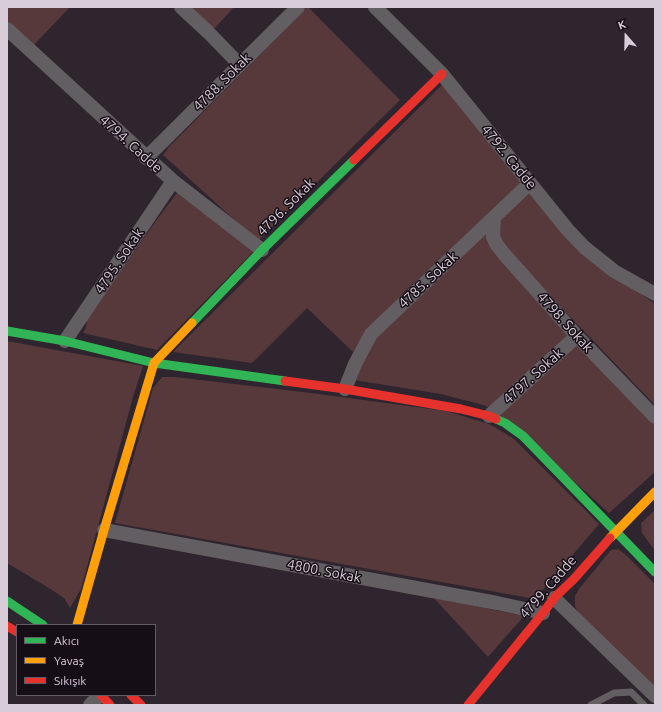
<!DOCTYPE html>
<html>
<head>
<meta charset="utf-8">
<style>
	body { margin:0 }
	#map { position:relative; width:662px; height:712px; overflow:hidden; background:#2f252f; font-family:Ubuntu,sans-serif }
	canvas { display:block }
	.frame { position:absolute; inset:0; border:8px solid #d9ccd9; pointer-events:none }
	.legend { position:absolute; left:16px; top:624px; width:140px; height:72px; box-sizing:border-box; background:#160e17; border:1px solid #645a65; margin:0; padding:5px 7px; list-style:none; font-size:12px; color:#d9ccd9 }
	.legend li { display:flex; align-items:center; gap:8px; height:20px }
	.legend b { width:20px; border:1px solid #645a65 }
	.north { position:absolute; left:606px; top:16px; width:40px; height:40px; -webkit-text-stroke:3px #160e17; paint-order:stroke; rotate:340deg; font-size:11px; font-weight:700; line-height:16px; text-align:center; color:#d9ccd9 }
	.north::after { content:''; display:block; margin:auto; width:14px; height:18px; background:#d9ccd9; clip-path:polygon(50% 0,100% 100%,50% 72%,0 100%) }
</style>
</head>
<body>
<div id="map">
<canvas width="662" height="712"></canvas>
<div class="frame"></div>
<ul class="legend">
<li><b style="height:5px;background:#30b455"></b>Akıcı</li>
<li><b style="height:5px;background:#ff9f0a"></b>Yavaş</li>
<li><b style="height:5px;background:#e5322d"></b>Sıkışık</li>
</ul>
<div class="north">K</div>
</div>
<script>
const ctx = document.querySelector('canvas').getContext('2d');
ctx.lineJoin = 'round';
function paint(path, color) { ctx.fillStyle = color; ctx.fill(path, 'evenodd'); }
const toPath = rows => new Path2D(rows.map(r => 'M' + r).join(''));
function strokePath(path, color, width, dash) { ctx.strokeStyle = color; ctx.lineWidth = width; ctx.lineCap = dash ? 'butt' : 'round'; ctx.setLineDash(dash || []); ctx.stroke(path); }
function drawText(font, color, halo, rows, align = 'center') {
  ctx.font = font + ' Ubuntu,sans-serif'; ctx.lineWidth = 3; ctx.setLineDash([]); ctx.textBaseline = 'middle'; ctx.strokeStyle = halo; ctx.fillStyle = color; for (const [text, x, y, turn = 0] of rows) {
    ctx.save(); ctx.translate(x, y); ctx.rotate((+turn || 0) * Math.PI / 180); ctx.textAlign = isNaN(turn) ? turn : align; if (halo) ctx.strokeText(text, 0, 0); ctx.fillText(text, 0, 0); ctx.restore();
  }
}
paint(toPath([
	[7,7,70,7,32,47,7,21],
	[190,7,234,7,214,29],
	[307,7,308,7,400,100,258,241,163,155,169,147],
	[443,84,525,183,404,292,353,352,307,308,252,363,173,352],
	[532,189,637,291,655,304,655,405,502,246,497,234,499,219],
	[177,193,254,251,157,350,83,333,86,328,87,319,158,218],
	[488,228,567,335,567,342,493,409,483,405,441,394,354,380,373,340],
	[7,341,143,366,133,397,81,589,70,608,64,598,49,588,7,563],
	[577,342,655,425,655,472,609,513,497,412],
	[162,377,175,377,311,393,446,411,489,424,513,438,599,524,535,599,115,523,153,388],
	[655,510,655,551,642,533,641,523],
	[618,549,626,555,655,584,655,688,580,618,575,606,575,596,579,589,611,550],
	[434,598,524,616,488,657]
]), '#57393c');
strokePath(toPath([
	[591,705,614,693,631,692,644,705]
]), '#635e61', 7);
strokePath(toPath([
	[181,7,208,32,240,65],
	[375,7,442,74,567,229,584,247,614,271,655,294],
	[7,29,173,181,262,250],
	[146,158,298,7],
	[494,218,493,237,497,245,504,254,577,336,655,417],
	[65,341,173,181],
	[345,389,355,364,371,334,530,183],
	[489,416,577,336],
	[104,530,497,603,543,613],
	[554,598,655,696],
	[90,705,100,695]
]), '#635e61', 14);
strokePath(toPath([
	[192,323,262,250,354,160],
	[7,331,65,341,154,363,285,381],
	[496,419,505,423,523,436,655,572],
	[7,601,43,625]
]), '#30b455', 9);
strokePath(toPath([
	[610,538,655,492],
	[77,625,104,530,154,363,192,323]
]), '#ff9f0a', 9);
strokePath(toPath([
	[354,160,442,74],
	[285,381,345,389,461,409,489,416,496,419],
	[7,626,17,632],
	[101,695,110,705],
	[131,695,141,705],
	[468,705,543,613,554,598,574,579,610,538]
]), '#e5322d', 9);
drawText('14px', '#d9ccd9', '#160e17', [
	["4788. Sokak",222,82,-45],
	["4794. Cadde",131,144,42],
	["4792. Cadde",509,157,51],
	["4796. Sokak",286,207,-45],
	["4795. Sokak",119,261,-56],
	["4785. Sokak",428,280,-43],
	["4798. Sokak",565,322,48],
	["4797. Sokak",533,376,-42],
	["4800. Sokak",324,571,11],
	["4799. Cadde",548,587,-49]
]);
</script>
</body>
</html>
